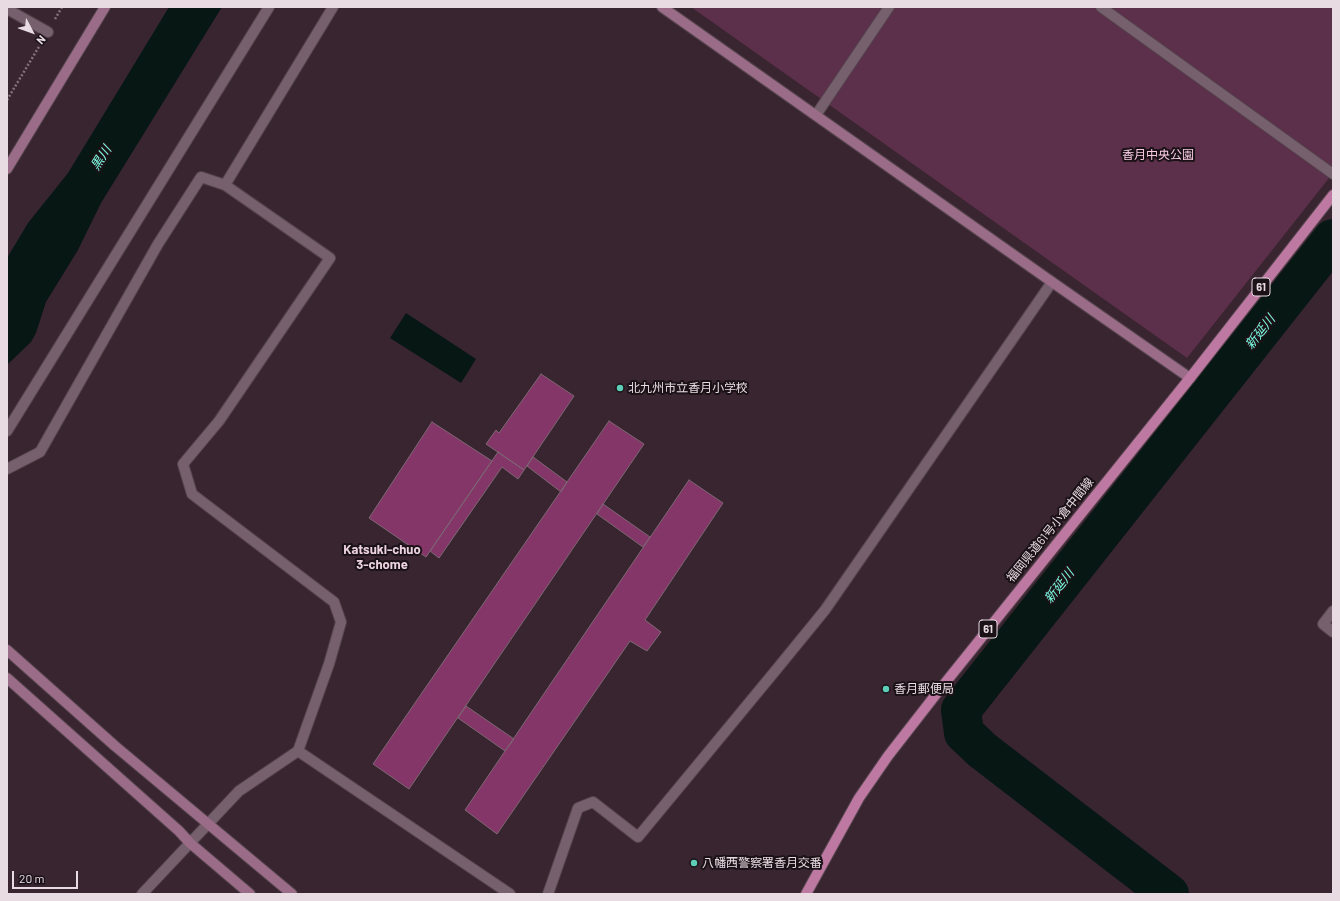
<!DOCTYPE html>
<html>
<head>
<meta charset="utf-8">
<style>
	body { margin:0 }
	#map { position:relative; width:1340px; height:901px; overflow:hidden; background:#392530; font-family:Barlow,sans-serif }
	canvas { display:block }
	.frame { position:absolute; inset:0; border:8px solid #e9dbe2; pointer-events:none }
	.north { position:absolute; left:12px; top:12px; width:40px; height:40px; -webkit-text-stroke:3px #1a1216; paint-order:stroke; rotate:131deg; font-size:11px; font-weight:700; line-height:16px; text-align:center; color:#e9dbe2 }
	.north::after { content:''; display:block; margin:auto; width:14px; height:18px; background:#e9dbe2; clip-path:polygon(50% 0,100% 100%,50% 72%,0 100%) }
	.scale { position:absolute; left:12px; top:871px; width:66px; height:18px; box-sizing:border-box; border:2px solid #e9dbe2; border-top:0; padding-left:5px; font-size:12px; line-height:14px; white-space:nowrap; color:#e9dbe2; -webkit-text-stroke:3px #1a1216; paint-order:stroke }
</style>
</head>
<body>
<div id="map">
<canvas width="1340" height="901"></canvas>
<div class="frame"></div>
<div class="north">N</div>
<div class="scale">20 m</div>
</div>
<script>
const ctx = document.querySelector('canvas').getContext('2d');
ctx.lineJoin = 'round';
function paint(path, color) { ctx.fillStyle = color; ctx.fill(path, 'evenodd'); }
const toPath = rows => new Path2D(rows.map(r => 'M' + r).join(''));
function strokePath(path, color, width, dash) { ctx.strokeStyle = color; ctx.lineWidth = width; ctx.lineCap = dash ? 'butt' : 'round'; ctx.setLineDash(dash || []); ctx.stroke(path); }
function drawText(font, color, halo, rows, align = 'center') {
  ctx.font = font + ' Barlow,"Noto Sans JP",sans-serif'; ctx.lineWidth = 4; ctx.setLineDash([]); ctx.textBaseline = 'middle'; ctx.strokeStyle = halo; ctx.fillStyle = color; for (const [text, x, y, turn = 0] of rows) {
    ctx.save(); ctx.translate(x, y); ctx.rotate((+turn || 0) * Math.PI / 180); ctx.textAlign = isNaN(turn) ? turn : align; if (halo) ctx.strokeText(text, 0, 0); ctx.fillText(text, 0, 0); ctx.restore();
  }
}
paint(toPath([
	[691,7,1333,7,1333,173,1187,358]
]), '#5c2f4a');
paint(toPath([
	[169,7,222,7,101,203,78,250,46,302,36,333,31,342,7,365,7,258,28,223,68,173],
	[406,313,476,359,461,383,390,338]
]), '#071814');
strokePath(toPath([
	[1169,894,982,750,964,733,961,710,1333,239]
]), '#071814', 40);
const building = toPath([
	[541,374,574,396,524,470,486,444,496,430,499,433,541,374],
	[609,421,644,444,409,789,373,764,609,421],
	[432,422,492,461,426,557,369,518,432,422],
	[498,452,524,470,518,479,502,467,439,558,430,551,498,452],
	[533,457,567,482,561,492,527,466,533,457],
	[689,480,723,503,645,620,661,632,647,651,630,641,497,834,465,810,689,480],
	[603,504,650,537,643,547,597,514,603,504],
	[466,706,514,739,505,751,458,718,466,706]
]);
paint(building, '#833667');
strokePath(building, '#7e6774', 1);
const lane = toPath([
	[1101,7,1333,174],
	[816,115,889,7]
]);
const street = toPath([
	[7,9,48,32],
	[225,185,333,7],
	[7,431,269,7],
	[7,469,40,452,158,244,201,177,225,185,330,258,219,421,183,464,192,494,334,602,341,622,329,664,298,751,239,791,142,894],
	[1333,611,1323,624,1333,632],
	[298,751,510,894],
	[548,894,578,808,593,802,638,837,776,670,825,610,1052,282]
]);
const secondary = toPath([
	[662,7,1052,282,1190,378],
	[7,169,105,7],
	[7,650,115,746,292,894],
	[7,678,179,831,190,843,250,894]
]);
const primary = toPath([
	[806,894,859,798,888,756,937,693,1190,378,1333,195]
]);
strokePath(lane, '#54434d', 12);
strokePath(street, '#54434d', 12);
strokePath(secondary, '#54434d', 12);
strokePath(primary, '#54434d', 12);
strokePath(toPath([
	[55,19,62,7],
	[7,100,40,45]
]), '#83727b', 2.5, [2, 2]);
strokePath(lane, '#77606d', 10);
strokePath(street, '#77606d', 10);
strokePath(secondary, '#9a6c87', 10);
strokePath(primary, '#bd79a1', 10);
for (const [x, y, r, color] of [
	[620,388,4,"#5eceb8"],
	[886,689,4,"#5eceb8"],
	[694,863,4,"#5eceb8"]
]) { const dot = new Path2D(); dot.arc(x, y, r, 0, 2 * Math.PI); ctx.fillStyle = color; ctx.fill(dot); strokePath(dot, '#1a1216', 1.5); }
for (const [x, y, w] of [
	[1261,287,18],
	[988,629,18]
]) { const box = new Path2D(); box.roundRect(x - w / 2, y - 9, w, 18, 3); ctx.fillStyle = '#1a1216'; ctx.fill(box); strokePath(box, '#e9dbe2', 1); }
drawText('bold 11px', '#e9dbe2', null, [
	["61",1261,287],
	["61",988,629]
]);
drawText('12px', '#f9cbe4', '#1a1216', [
	["香月中央公園",1158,155]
]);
drawText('12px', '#e9dbe2', '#1a1216', [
	["北九州市立香月小学校",628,388],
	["香月郵便局",894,689],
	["八幡西警察署香月交番",702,863]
], 'left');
drawText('12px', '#e9dbe2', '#1a1216', [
	["福岡県道61号小倉中間線",1050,530,-51]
]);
drawText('italic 13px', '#7bfce2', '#1a1216', [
	["黒川",101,158,-58],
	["新延川",1260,332,-52],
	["新延川",1059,586,-52]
]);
drawText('bold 13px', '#ecd2e0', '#1a1216', [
	["Katsuki-chuo",382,550],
	["3-chome",382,565]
]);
</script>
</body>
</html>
